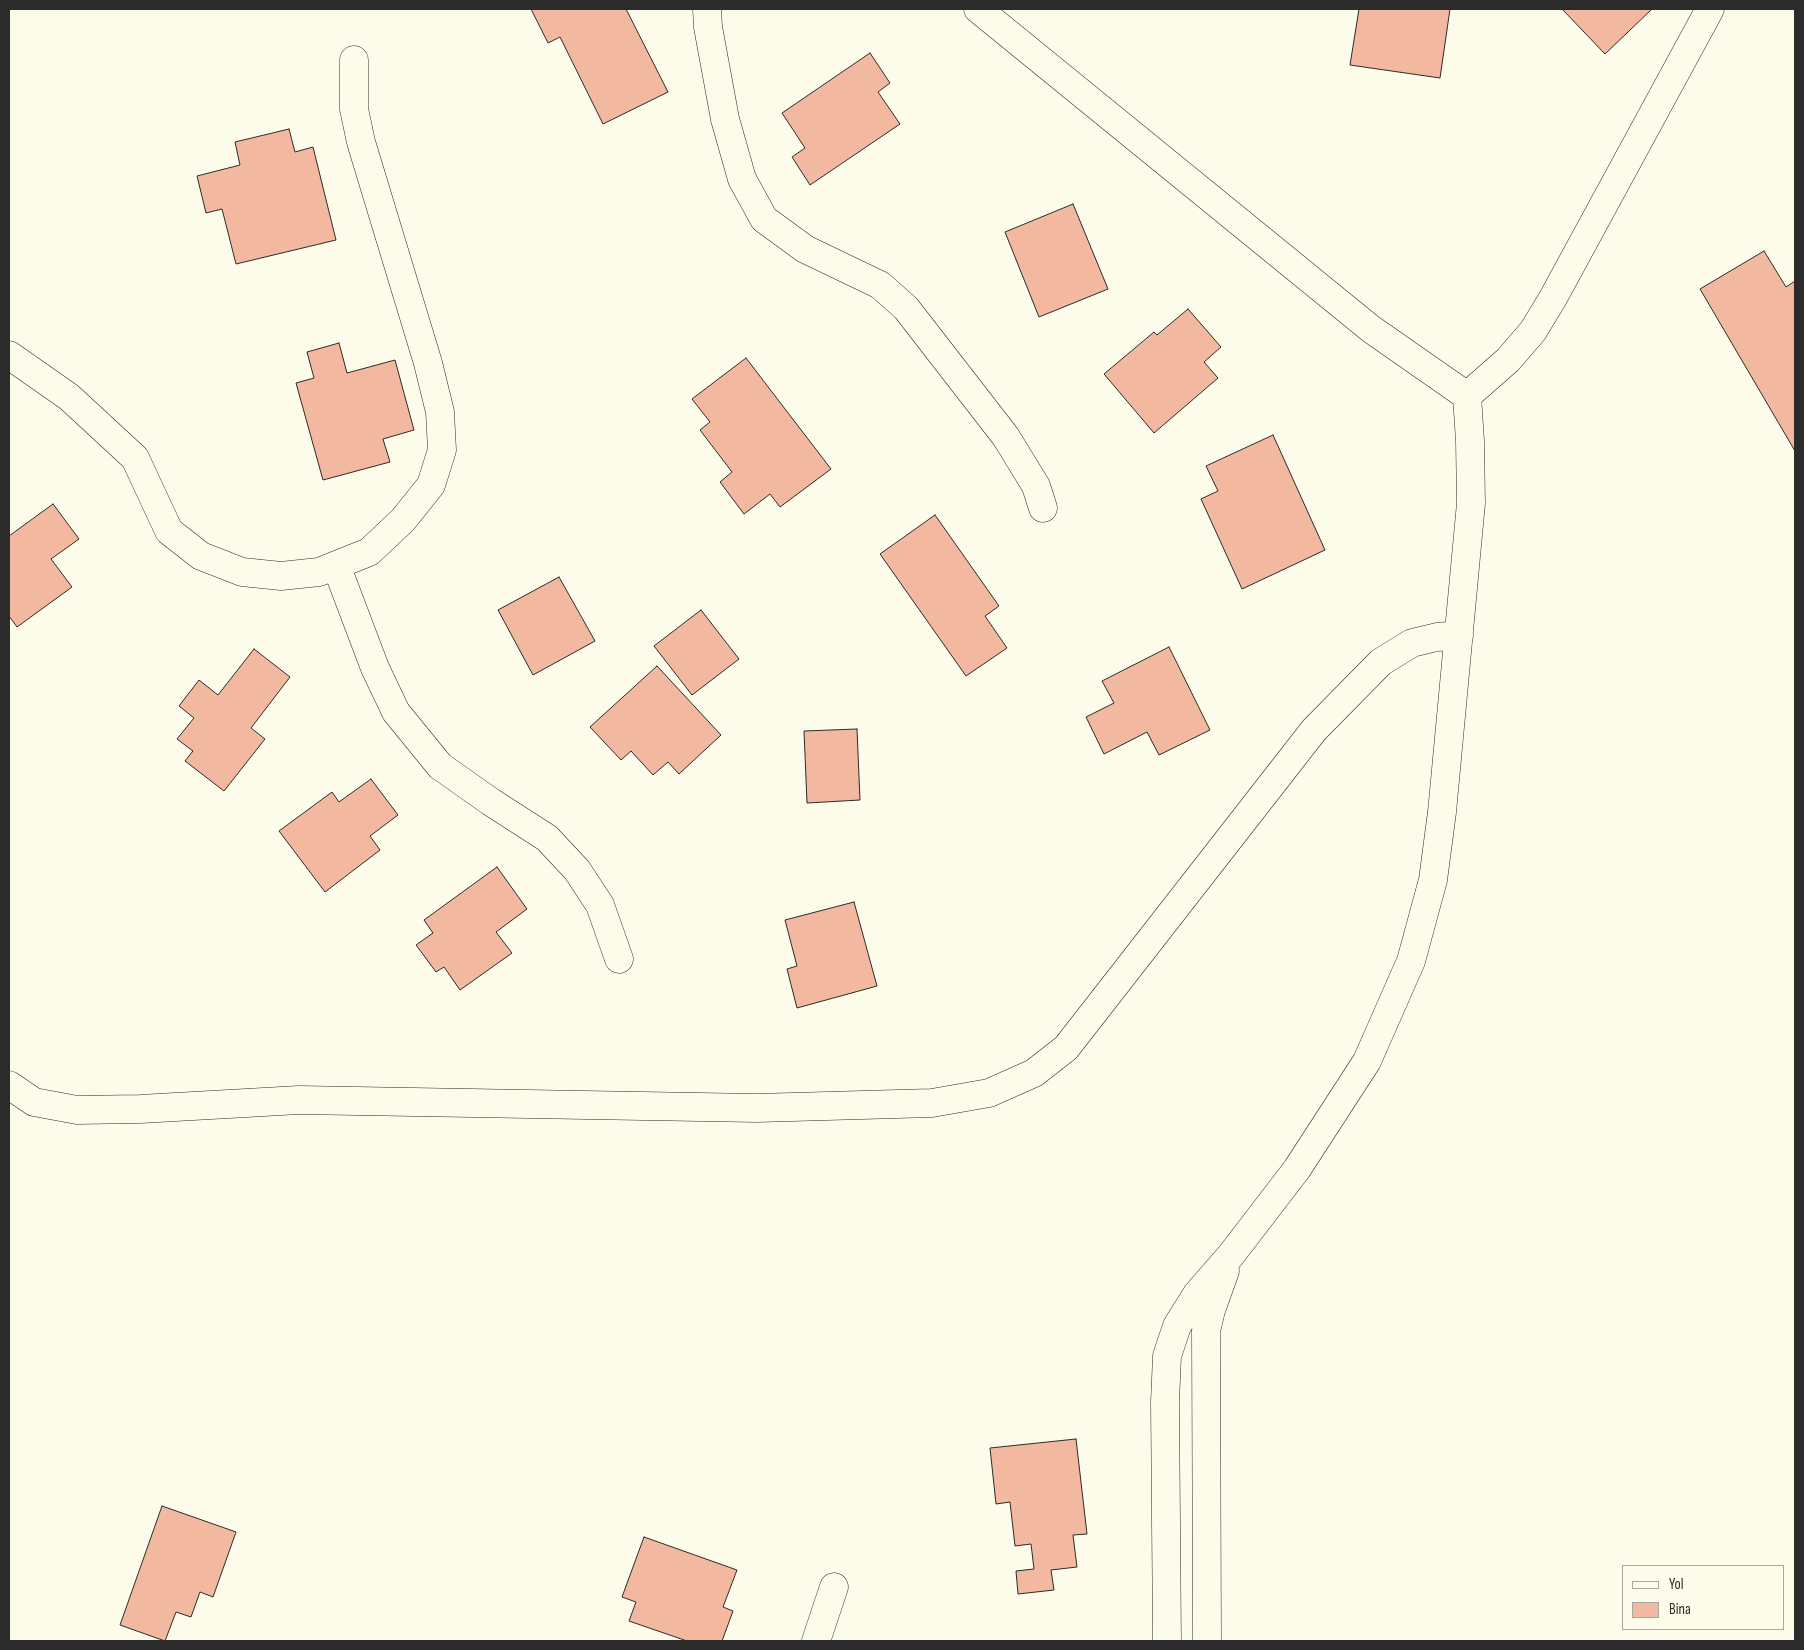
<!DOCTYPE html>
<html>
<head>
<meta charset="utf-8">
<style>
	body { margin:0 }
	#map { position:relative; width:1804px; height:1650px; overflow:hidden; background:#fdfbea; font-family:"Sofia Sans Condensed",sans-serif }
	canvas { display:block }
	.frame { position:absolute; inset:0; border:10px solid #2b2b2b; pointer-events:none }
	.legend { position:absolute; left:1622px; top:1565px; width:162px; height:65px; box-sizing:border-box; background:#fdfbea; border:1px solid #a9a89e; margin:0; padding:6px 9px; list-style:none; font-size:15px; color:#2b2b2b }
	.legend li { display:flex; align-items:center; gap:10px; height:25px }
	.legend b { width:25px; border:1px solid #a9a89e }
</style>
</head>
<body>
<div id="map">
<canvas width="1804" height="1650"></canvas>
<div class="frame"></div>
<ul class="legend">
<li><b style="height:6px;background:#fdfbea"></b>Yol</li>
<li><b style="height:14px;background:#f2b8a0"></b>Bina</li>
</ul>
</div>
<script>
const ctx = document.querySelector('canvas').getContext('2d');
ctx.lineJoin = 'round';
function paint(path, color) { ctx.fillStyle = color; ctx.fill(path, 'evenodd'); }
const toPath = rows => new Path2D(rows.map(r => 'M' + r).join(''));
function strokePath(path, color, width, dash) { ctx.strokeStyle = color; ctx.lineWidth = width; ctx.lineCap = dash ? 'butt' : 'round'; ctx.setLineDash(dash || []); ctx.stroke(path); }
const building = toPath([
	[531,9,626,9,668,92,603,124,560,37,548,43,531,9],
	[1359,9,1450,9,1440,78,1350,65,1359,9],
	[1562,9,1652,9,1605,54,1562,9],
	[870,53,890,83,878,92,900,124,810,185,792,157,805,148,782,113,870,53],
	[289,129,295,152,313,147,336,240,236,264,222,209,206,213,197,176,240,165,235,142,289,129],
	[1073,204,1108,289,1039,317,1005,232,1073,204],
	[1764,251,1786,287,1795,281,1795,451,1700,289,1764,251],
	[1188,309,1221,347,1204,362,1218,378,1154,433,1104,374,1154,332,1157,335,1188,309],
	[339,343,347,373,395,360,414,430,383,439,390,462,323,480,296,383,314,378,307,352,339,343],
	[746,358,831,469,780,507,770,494,744,514,720,482,732,472,700,430,710,422,692,399,746,358],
	[1273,435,1325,550,1242,589,1201,499,1218,491,1206,466,1273,435],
	[53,504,79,539,51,559,72,587,17,627,9,616,9,536,53,504],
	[935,515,999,606,985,616,1007,648,966,676,880,554,935,515],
	[559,577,595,641,533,675,498,610,559,577],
	[701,610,739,659,692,695,654,646,701,610],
	[1169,647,1210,730,1159,755,1147,732,1104,754,1086,717,1114,703,1102,681,1169,647],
	[254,649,290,677,251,728,265,739,224,791,185,761,193,751,177,739,194,718,179,706,199,680,218,695,254,649],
	[657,666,721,735,679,774,668,762,653,775,631,751,621,760,590,727,657,666],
	[857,729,860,800,807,803,804,731,857,729],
	[371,779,398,815,370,836,380,850,325,892,279,831,332,792,339,802,371,779],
	[497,867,527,909,496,932,512,953,460,990,444,967,436,972,416,945,433,933,424,920,497,867],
	[854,902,877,986,797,1008,787,969,797,966,785,920,854,902],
	[1076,1439,1087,1534,1073,1535,1077,1567,1051,1570,1054,1590,1018,1594,1016,1571,1034,1569,1031,1544,1015,1546,1010,1502,996,1504,990,1448,1076,1439],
	[162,1506,236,1532,213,1597,200,1592,191,1617,176,1612,165,1641,120,1625,162,1506],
	[644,1537,737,1570,723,1607,733,1611,722,1641,687,1641,629,1621,636,1602,622,1597,644,1537]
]);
paint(building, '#f2b8a0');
strokePath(building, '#2b2b2b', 1);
const minor = toPath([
	[707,9,708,27,725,119,742,179,764,219,805,249,880,285,906,308,1006,437,1036,486,1043,508],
	[978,9,1371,329,1467,396],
	[9,355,69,397,135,458,169,531,201,556,242,572,281,576,319,572,369,552,403,520,431,485,442,450,440,412,428,363,361,142,354,109,354,60],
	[1467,396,1508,360,1533,331,1553,298,1710,9],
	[336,565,375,668,396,712,440,766,491,802,547,838,577,870,600,905,619,959],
	[9,1085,34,1102,77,1110,140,1109,299,1100,757,1108,932,1103,989,1093,1034,1073,1066,1048,1314,730,1381,662,1412,643,1437,637,1459,635],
	[816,1641,834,1587],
	[1167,1641,1165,1402,1167,1356,1177,1326,1197,1294,1231,1255,1297,1169,1367,1061,1411,961,1433,880,1442,812,1471,503,1470,441,1467,396],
	[1207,1641,1206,1331,1211,1310,1225,1271]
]);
strokePath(minor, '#2b2b2b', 29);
strokePath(minor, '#fdfbea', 28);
</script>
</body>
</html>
